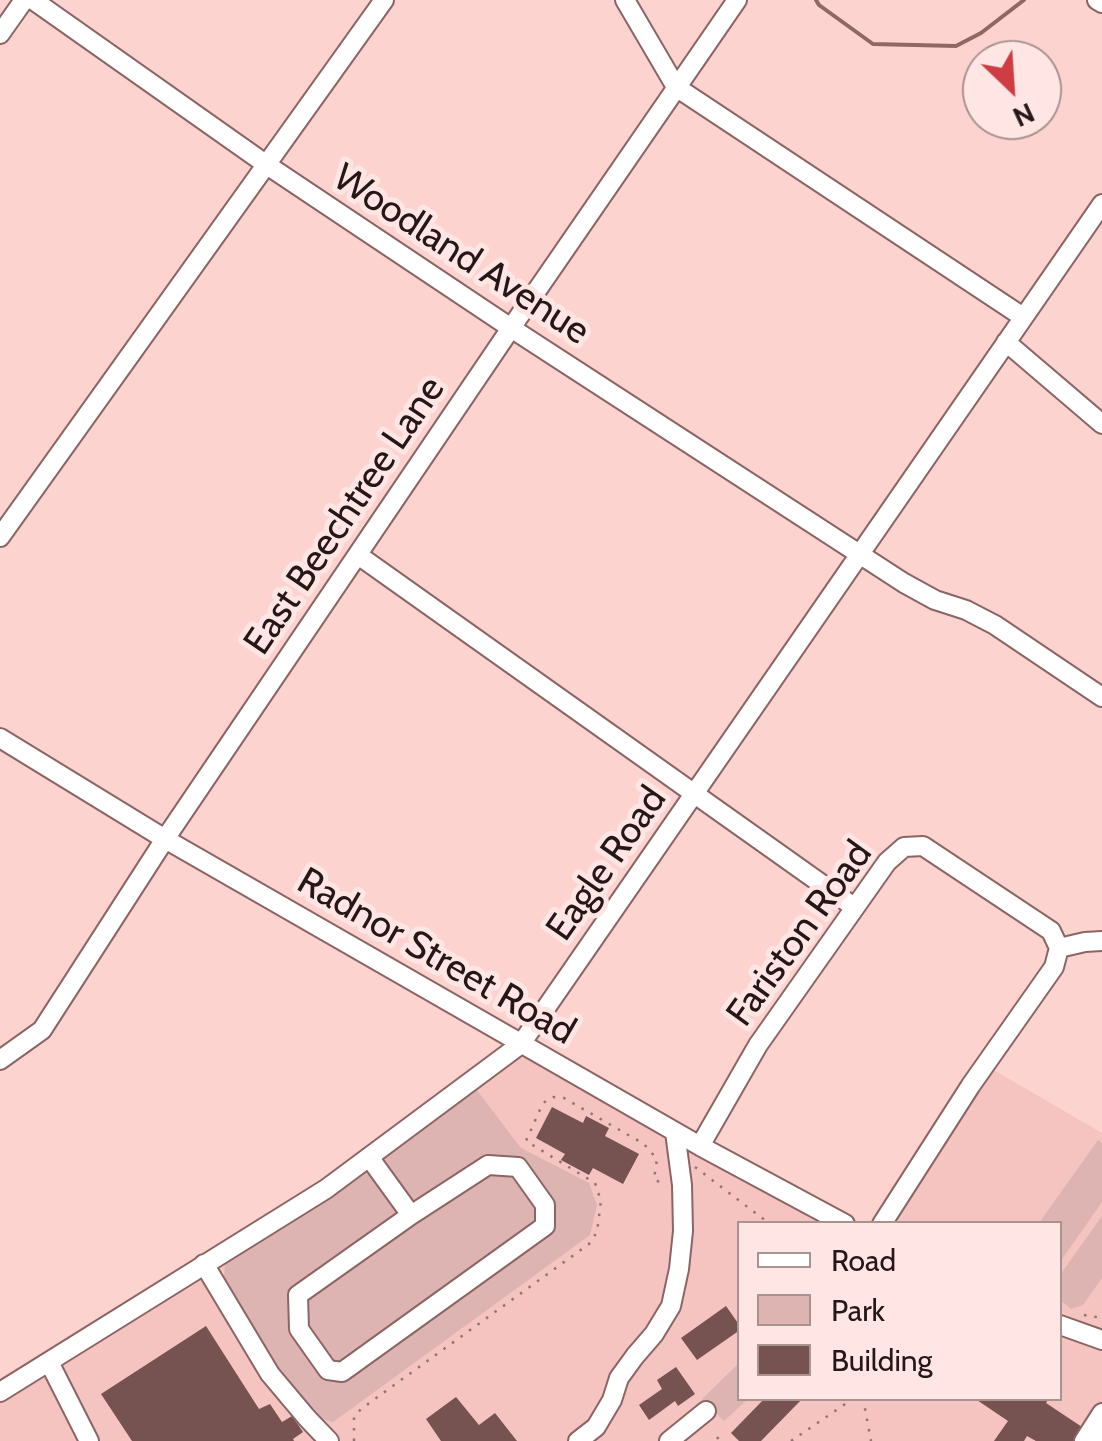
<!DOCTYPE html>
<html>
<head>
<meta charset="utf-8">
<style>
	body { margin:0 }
	#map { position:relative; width:1102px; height:1441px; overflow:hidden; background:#fdd3d0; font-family:Cabin,sans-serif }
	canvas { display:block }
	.legend { position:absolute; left:737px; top:1221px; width:325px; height:180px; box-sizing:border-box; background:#ffe5e3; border:2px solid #a89391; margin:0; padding:12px 18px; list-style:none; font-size:30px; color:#261717 }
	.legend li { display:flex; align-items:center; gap:20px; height:50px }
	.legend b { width:50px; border:2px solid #a89391 }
	.north { position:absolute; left:962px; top:40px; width:100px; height:100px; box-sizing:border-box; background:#ffe5e3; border:2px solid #a89391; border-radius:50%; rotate:155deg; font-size:28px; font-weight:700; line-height:40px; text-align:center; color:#261717 }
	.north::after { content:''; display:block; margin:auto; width:35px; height:45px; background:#cd3d43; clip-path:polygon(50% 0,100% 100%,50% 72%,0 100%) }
</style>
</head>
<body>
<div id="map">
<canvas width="1102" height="1441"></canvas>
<ul class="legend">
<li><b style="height:12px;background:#fff"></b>Road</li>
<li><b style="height:28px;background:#deb4b2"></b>Park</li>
<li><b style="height:28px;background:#765250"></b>Building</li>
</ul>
<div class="north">N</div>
</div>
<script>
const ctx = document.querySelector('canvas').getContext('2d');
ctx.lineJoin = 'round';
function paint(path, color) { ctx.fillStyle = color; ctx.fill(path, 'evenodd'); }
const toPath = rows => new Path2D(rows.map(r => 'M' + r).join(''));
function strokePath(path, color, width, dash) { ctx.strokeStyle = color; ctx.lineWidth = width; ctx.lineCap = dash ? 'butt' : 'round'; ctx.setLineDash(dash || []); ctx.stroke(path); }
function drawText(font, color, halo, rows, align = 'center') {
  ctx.font = font + ' Cabin,sans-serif'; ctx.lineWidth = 10; ctx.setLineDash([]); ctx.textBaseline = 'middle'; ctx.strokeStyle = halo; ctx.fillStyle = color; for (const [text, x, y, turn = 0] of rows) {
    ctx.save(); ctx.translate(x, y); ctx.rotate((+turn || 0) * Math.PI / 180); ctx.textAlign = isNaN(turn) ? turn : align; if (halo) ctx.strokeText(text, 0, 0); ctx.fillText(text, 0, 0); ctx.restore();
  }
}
paint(toPath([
	[521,1044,845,1223,740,1224,740,1398,1060,1398,1060,1224,882,1223,985,1065,1102,1133,1102,1438,1100,1441,0,1441,0,1392,326,1189]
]), '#f5c3c0');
paint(toPath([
	[476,1089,521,1148,589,1183,597,1205,590,1235,333,1422,318,1418,279,1374,223,1286,225,1264],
	[1098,1140,1102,1143,1102,1202,1060,1262,1060,1224,1039,1223],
	[1102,1216,1102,1278,1083,1305,1071,1309,1060,1300,1060,1275],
	[739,1363,740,1398,748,1399,724,1421,702,1399]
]), '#deb4b2');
strokePath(toPath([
	[816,0,819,5,873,44,956,46,981,33,1024,0]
]), '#8f6865', 4);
paint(toPath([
	[552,1107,583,1123,586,1116,609,1128,605,1136,639,1154,623,1184,593,1168,589,1175,561,1160,565,1154,536,1138],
	[726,1306,740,1326,740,1330,697,1360,681,1338],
	[206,1326,259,1409,270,1404,282,1422,292,1416,303,1432,293,1439,294,1441,132,1441,101,1394],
	[676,1367,695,1394,678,1406,675,1401,649,1420,639,1405,662,1389,657,1380],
	[456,1397,479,1425,495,1413,517,1441,441,1441,426,1419],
	[765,1398,803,1398,761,1441,739,1441,731,1433],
	[974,1398,1049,1398,1046,1403,1085,1429,1077,1441,1036,1441,1027,1436,1024,1441,994,1441,1008,1421]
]), '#765250');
const minor = toPath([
	[33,0,267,165,511,328,904,583,935,600,966,610,995,625,1102,697],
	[625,0,676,87,1023,317],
	[1097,0,1102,3],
	[0,34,24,0],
	[1006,342,1102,424],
	[0,537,384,0],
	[358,555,854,907],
	[0,738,165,839,700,1146,845,1224],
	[1059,948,1085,942,1102,941],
	[0,1060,42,1030,165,839,511,328,737,0],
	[700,1146,758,1045,887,862,904,847,923,846,1051,931,1059,948,1054,967,971,1085,882,1224],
	[369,1157,411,1215,298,1295,299,1329,328,1370,342,1372,545,1226,545,1205,518,1167,488,1165,411,1215],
	[204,1264,270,1374,307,1418,329,1441],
	[1060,1325,1102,1340],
	[49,1362,89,1441],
	[0,1392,326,1189,521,1044,1102,204],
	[578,1441,596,1427,612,1400,619,1378,635,1356,654,1334,671,1306,679,1269,683,1231,682,1185,675,1132],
	[669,1441,706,1411],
	[1084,1441,1102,1413],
	[1100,1441,1102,1438]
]);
strokePath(minor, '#8b6563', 22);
strokePath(toPath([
	[695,1167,770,1224],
	[1084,1315,1102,1318],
	[863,1398,871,1441],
	[717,1437,720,1441],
	[354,1441,354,1417,361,1409,589,1244,597,1232,601,1201,595,1183,526,1141,543,1103,553,1097,564,1098,644,1144,657,1159,654,1179,666,1186],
	[791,1441,854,1398]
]), '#907472', 2.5, [2.5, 8]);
strokePath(minor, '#fff', 18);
drawText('38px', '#261717', '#ffe5e3', [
	["Woodland Avenue",461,255,33],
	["East Beechtree Lane",345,516,-56],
	["Eagle Road",607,864,-55],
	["Fariston Road",800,934,-54],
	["Radnor Street Road",436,957,30]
]);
</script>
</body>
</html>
